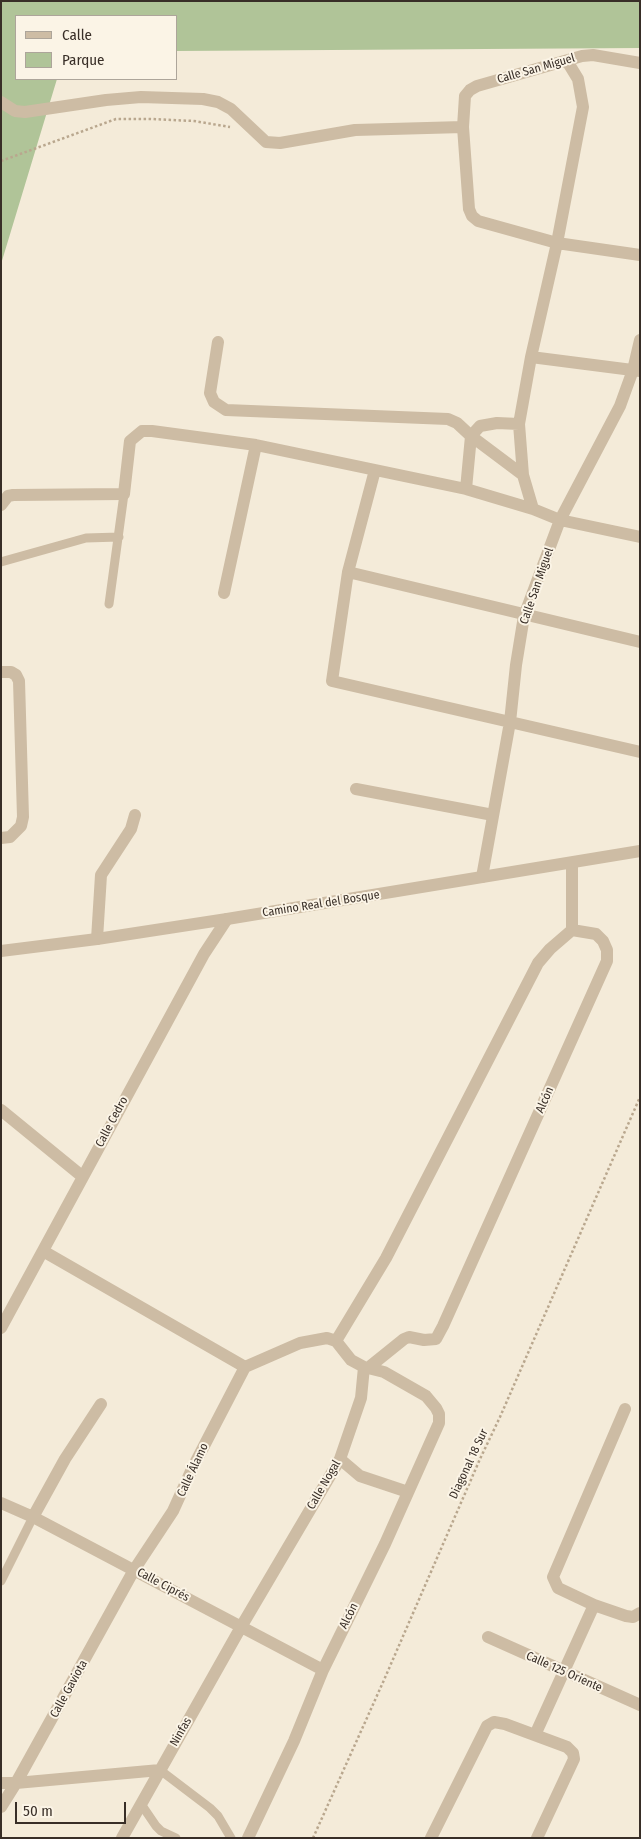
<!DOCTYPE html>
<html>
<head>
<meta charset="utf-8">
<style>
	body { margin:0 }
	#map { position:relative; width:641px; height:1839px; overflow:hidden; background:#f4ebd9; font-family:"Fira Sans Condensed",sans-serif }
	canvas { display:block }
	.frame { position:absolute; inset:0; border:2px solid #382e27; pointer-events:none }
	.legend { position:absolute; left:15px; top:15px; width:162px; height:65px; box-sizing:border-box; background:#fbf4e6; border:1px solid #ada59a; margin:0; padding:6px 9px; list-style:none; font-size:15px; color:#382e27 }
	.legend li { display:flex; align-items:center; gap:10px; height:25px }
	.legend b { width:25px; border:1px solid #ada59a }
	.scale { position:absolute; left:15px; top:1802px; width:111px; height:22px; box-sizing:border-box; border:2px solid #382e27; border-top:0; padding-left:6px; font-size:15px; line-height:18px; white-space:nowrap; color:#382e27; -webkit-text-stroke:4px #fbf4e6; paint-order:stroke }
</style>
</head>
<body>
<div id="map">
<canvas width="641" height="1839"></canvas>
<div class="frame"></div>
<ul class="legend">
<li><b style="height:6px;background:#cdbca4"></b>Calle</li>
<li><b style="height:14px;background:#b0c498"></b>Parque</li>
</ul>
<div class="scale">50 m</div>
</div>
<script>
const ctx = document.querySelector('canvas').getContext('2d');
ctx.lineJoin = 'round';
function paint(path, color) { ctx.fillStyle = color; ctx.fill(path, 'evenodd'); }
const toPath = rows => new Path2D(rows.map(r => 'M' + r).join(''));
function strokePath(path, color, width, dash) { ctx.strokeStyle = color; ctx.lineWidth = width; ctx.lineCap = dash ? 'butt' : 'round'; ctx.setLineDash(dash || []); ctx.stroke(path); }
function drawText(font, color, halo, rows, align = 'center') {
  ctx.font = font + ' "Fira Sans Condensed",sans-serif'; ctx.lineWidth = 4; ctx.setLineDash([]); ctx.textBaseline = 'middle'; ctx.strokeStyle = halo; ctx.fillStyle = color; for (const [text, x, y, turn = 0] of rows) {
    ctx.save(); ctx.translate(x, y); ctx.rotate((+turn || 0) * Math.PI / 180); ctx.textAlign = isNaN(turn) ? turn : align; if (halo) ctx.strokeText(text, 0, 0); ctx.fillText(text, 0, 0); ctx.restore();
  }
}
paint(toPath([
	[1,1,640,1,640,48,176,51,176,16,16,16,16,79,57,79,1,264]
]), '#b0c498');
strokePath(toPath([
	[1,161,116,119,151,119,194,121,230,127],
	[313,1838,384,1680,480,1459,500,1417,640,1097]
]), '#b9a78e', 2.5, [2.5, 2.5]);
strokePath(toPath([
	[1,562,86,538,119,537],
	[109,604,124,494],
	[1,1581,33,1517],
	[160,1770,210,1808,218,1816,231,1838],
	[141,1804,156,1826,161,1831,176,1838]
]), '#cdbca4', 9);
strokePath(toPath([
	[640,63,593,55,582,56,477,86,470,90,465,96,463,127,469,209,472,216,478,221,557,243,640,255],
	[1,102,15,111,25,112,106,100,141,97,203,99,218,102,231,109,266,142,280,143,355,130,463,127],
	[218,342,210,393,214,402,226,410,448,419,457,423,471,436,523,475],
	[531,357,640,371],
	[375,470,348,572,332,681,640,752],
	[466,489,471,436,480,426,497,423,519,424],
	[1,505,8,496,13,495,124,494,130,441,142,431,152,431,256,445,466,489,533,509,560,520,640,537],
	[533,509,523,475,519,424,531,357,557,243,583,107,578,79,567,61],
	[348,572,640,642],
	[224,593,256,445],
	[1,672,11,672,16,675,19,681,23,817,21,826,10,837,1,838],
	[356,789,493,815],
	[482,877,510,722,516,665,524,616,560,520,620,406,633,370,640,340],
	[97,939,101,875,131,829,135,815],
	[1,1110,83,1177],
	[43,1251,245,1367],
	[1,1328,204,954,227,919],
	[336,1341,386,1258,538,963,550,949,572,930],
	[245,1367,300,1343,327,1338,336,1341],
	[368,1368,404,1339,409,1337,424,1340,436,1339,443,1326,607,961,607,950,603,941,596,934,572,930,572,863],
	[625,1409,553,1577,558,1588,594,1605,626,1616,633,1617,640,1613],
	[340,1459,360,1476,408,1492],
	[1,1503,33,1517,323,1670],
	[33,1517,65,1459,101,1404],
	[488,1637,640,1705],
	[535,1735,594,1605],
	[1,1783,16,1783,160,1770],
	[1,1807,16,1783,134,1570,173,1511,192,1469,245,1367],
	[122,1838,241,1627,340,1459,361,1398,364,1367,351,1360,336,1341],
	[248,1838,294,1741,323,1670,385,1544,439,1423,439,1414,436,1408,426,1396,384,1372,364,1367],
	[431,1838,487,1726,494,1722,505,1724,567,1747,573,1753,574,1759,537,1838]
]), '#cdbca4', 12);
strokePath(toPath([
	[1,951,97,939,227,919,640,851]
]), '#cdbca4', 12);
drawText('12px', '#382e27', '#fbf4e6', [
	["Calle San Miguel",536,69,-16],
	["Calle San Miguel",537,586,-71],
	["Camino Real del Bosque",321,904,-9],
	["Alcón",545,1100,-66],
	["Calle Cedro",112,1122,-62],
	["Diagonal 18 Sur",469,1464,-65],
	["Calle Álamo",193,1470,-65],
	["Calle Nogal",324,1485,-60],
	["Calle Ciprés",163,1585,28],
	["Alcón",349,1616,-64],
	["Calle 125 Oriente",564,1672,24],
	["Calle Gaviota",69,1689,-61],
	["Ninfas",181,1732,-60]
]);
</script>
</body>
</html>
